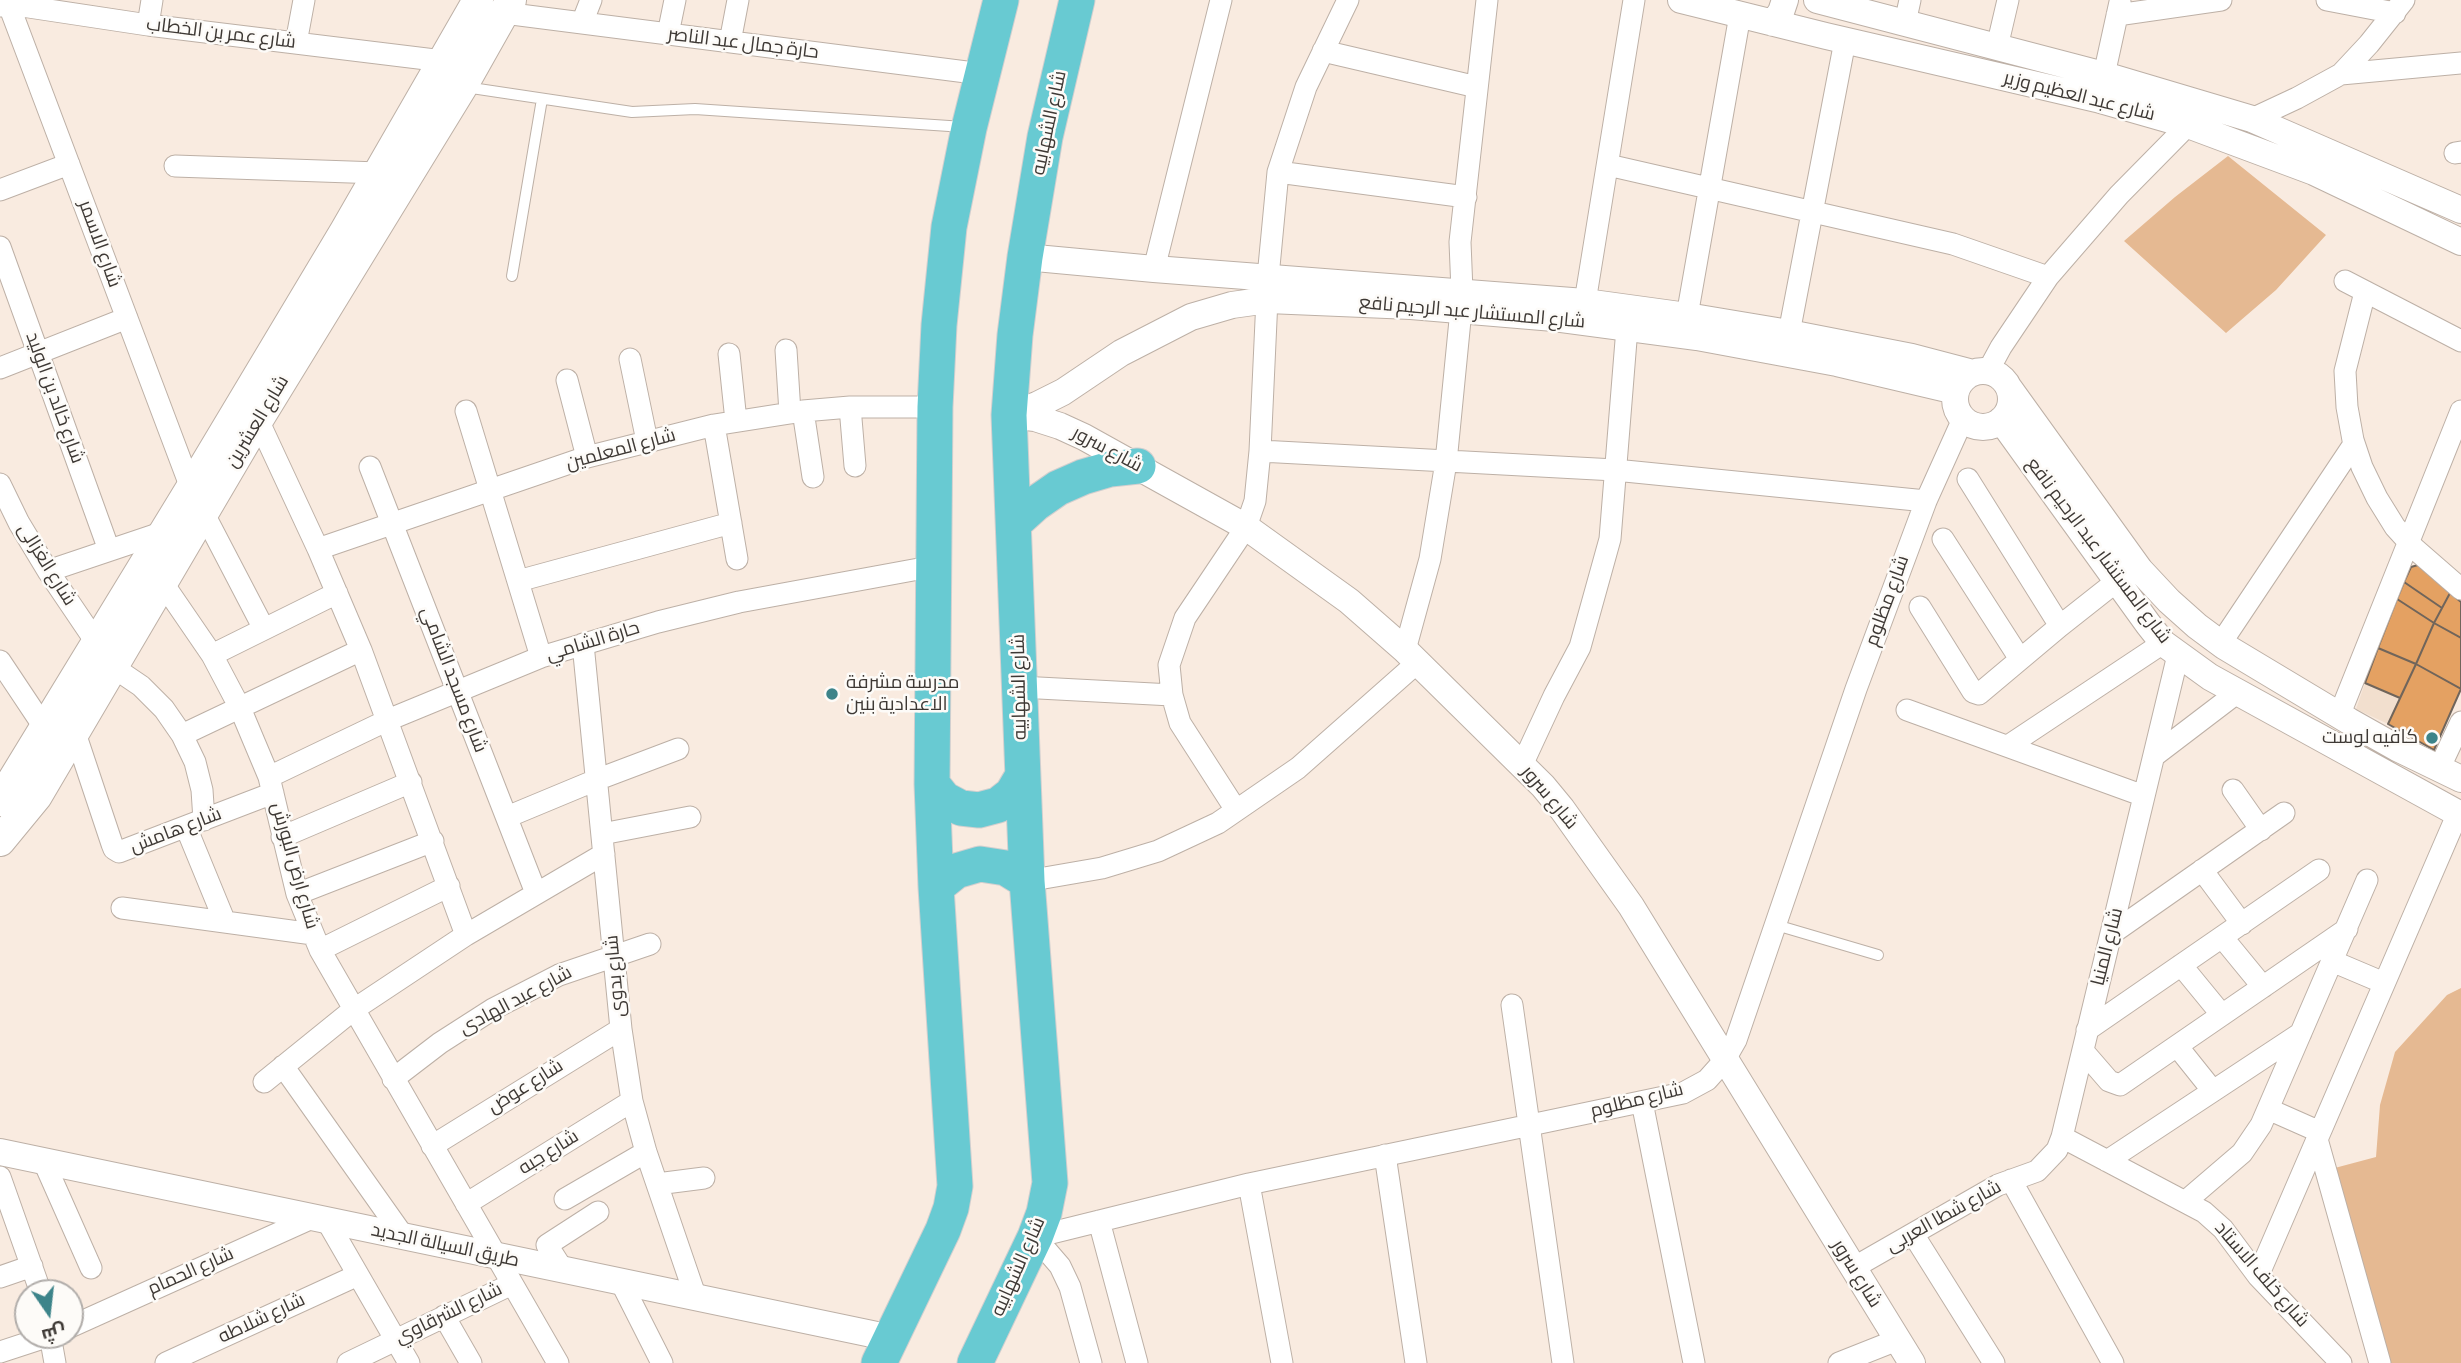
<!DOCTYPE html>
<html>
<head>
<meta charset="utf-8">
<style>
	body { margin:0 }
	#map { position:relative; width:2461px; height:1363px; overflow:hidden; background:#f9ebe0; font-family:"Sofia Sans Condensed",Cairo,sans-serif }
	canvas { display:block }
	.north { position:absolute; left:14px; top:1279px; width:70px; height:70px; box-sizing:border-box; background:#fdfbf8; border:2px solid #b1adaa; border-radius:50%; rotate:166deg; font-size:19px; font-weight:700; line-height:28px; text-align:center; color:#3e3935 }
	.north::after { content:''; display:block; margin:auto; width:24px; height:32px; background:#3d848a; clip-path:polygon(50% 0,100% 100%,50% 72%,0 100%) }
</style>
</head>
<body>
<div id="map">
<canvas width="2461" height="1363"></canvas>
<div class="north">ش</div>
</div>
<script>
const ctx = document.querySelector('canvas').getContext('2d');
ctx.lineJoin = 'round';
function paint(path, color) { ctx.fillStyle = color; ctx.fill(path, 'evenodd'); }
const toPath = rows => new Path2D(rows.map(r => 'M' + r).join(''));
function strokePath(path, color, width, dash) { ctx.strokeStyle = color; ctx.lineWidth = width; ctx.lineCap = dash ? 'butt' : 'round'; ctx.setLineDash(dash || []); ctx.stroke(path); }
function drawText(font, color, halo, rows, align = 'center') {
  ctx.font = font + ' "Sofia Sans Condensed",Cairo,sans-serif'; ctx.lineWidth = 5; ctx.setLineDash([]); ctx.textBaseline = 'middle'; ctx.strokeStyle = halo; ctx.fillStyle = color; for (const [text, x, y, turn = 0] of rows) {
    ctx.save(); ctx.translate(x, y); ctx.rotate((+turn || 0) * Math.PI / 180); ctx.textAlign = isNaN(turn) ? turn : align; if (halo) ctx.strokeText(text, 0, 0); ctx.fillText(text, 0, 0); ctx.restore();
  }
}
paint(toPath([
	[2365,683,2400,698,2388,724,2356,709]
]), '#f2dfce');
paint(toPath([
	[2228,156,2326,235,2276,290,2226,333,2124,241,2175,197],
	[2461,988,2461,1363,2389,1363,2331,1169,2376,1157,2380,1105,2395,1052,2447,995]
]), '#e5b992');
const building = toPath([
	[2418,565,2450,593,2442,608,2404,582,2411,567,2418,565],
	[2404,582,2442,608,2434,623,2397,599,2404,582],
	[2450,593,2461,602,2461,638,2434,623,2450,593],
	[2397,599,2434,623,2416,664,2378,648,2397,599],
	[2434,623,2461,638,2461,689,2416,664,2434,623],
	[2378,648,2416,664,2400,698,2365,683,2378,648],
	[2416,664,2461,689,2434,750,2388,724,2416,664]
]);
paint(building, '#e4a162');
strokePath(building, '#70655b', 2);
const service = toPath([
	[465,87,632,112,695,109,964,127],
	[512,276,542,99],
	[1776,925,1878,955]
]);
const minor = toPath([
	[7,0,191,488],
	[2327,0,2395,13],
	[0,6,9,4,148,25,443,61],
	[504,13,982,74],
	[2117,15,2221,0],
	[582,23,591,0],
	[1905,23,1910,0],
	[148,25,152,0],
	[668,34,675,0],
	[730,42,738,0],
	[296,43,304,0],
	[1997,47,2008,0],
	[1323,51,1477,87],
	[2341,74,2461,63],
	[2104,75,2120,2],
	[2252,119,2297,98,2341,74,2369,44,2404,0],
	[2455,153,2461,152],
	[1608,165,1953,244,2048,277],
	[175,166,379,173],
	[1278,172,1466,197],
	[0,190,69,164],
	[0,247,109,550],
	[1154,269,1221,0],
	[2345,281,2461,341],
	[1462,291,1460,242,1487,0],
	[2365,292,2345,371,2347,407,2353,440,2362,467,2377,498,2395,527,2415,549,2461,589],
	[1585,302,1634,0],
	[1687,316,1740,15],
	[1789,333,1845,41],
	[786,350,790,413],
	[729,354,736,421],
	[630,359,647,441],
	[0,368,127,318],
	[1988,371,2001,347,2048,277,2119,195,2188,125],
	[567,380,587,457],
	[850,407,855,466],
	[466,411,541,657],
	[803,411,813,477],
	[258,420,318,549,361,650,466,935],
	[714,425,737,559],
	[1260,451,1615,470,1926,501],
	[370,467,536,893],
	[1968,479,2060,626],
	[0,484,19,523,48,571,96,642],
	[203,512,264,629],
	[1943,539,2020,659],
	[318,549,587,457,714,425,803,411,850,407,935,407],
	[48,571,164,532],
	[518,581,731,523],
	[162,582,212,655,240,708,269,777,297,894,320,950,558,1363],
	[1920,607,1973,692,1979,694,2060,626,2117,581],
	[2221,643,2354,444],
	[583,644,621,1029,632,1101,646,1152,696,1298],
	[1405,650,1430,559,1446,462,1461,310],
	[212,655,337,593],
	[0,661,44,727],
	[113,667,141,686,164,709,182,735,195,762,202,790,204,820],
	[1020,687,1172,695],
	[1907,710,2144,796],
	[2339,716,2461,411],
	[75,733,112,844,114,849,119,852,273,793],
	[182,735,361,650],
	[2008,746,2163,643],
	[2154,756,2238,692],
	[1522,765,1554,696,1580,647,1610,539,1627,328],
	[2439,769,2461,722],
	[269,777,388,720,541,657,658,622,739,602,935,566],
	[2233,790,2261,830],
	[1236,810,1180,723,1172,695,1169,665,1185,618,1246,527,1255,501,1260,451,1268,277,1278,172,1306,87,1348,0],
	[507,817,596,780,678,749],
	[186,827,225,922],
	[602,834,690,817],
	[282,837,411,782],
	[2202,870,2242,924],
	[1027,881,1102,868,1158,851,1218,823,1298,768,1418,662],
	[297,894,433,841],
	[122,908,313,934],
	[2111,934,2284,813],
	[2222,937,2263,987],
	[320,950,449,886],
	[2332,961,2384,983],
	[2181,965,2222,1015],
	[1512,1005,1563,1363],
	[2087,1030,2319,870],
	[2177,1046,2213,1091],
	[2083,1051,2109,1081,2120,1085,2347,929],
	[283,1066,404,1237],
	[393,1079,440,1043,493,1009,559,975,650,944],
	[264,1082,353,1010,466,935,604,854],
	[1642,1102,1694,1363],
	[2268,1109,2320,1132],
	[2062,1137,2204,1212,2223,1229,2258,1276,2341,1363],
	[2317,1139,2380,1363],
	[432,1146,621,1029],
	[1385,1155,1416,1363],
	[2107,1161,2301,1033],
	[44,1162,91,1268],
	[0,1177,41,1293],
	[2011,1180,2113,1363],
	[657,1184,704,1178],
	[1249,1184,1282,1363],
	[565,1199,646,1152],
	[2186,1201,2242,1153,2261,1125,2367,880],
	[466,1204,632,1101],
	[327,1221,409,1363],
	[1099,1221,1137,1363],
	[1913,1234,1994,1363],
	[1853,1268,1998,1185,2037,1171,2057,1150,2062,1137,2178,655],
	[563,1270,547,1245,598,1212],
	[2258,1276,2458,813],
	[0,1277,32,1266],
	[621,1282,662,1363],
	[444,1316,471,1363],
	[70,1327,312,1218],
	[50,1335,55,1363],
	[0,1352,52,1335],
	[166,1363,358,1275],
	[348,1363,512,1284],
	[1091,1363,1070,1287,1060,1266,1035,1237,1249,1184,1683,1093,1707,1080,1724,1061,1736,1040,1856,689,1926,501,1963,419],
	[1839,1363,1897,1340]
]);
const tertiary = toPath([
	[1681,0,1826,36,2097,99,2188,125,2314,172,2461,242],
	[1817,0,2104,75,2252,119,2461,210],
	[1773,23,1781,12,1785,0],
	[1025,257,1154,269,1585,302,1687,316,1789,333,1912,357,1973,373],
	'1955 399a28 28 0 1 1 56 0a28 28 0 1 1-56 0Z',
	[2009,388,2140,570,2169,601,2197,626,2224,646,2349,721,2397,748,2461,779],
	[1009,415,1035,418,1060,426,1084,437,1246,527,1349,601,1405,650,1543,786,1562,809,1631,906,1912,1363],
	[1010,415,1037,405,1063,392,1121,353,1191,317,1232,305,1268,300,1411,306,1554,318,1697,337,1837,363,1956,391],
	[2001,420,2148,624,2163,643,2210,677,2461,815],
	[0,1152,891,1338]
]);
const secondary = toPath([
	[0,801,191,488,345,231,478,0],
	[0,841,37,796,258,420,462,87,511,0]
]);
const trunk = toPath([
	[1014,523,1035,504,1058,488,1083,477,1110,469,1138,466],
	[932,784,944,799,961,808,979,810,998,805,1012,794,1022,777],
	[936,887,956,871,980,864,1006,868,1027,881],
	[879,1363,943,1230,951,1208,955,1186,936,887,932,784,935,407,939,325,949,227,969,128,1001,0],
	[975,1363,1035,1237,1044,1213,1050,1183,1027,881,1009,415,1015,335,1025,257,1045,137,1077,0]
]);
strokePath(service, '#bdb0a6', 12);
strokePath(minor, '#bdb0a6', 23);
strokePath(tertiary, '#bdb0a6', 28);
strokePath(secondary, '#bdb0a6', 32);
strokePath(trunk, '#d1cfcf', 37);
strokePath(service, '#fff', 10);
strokePath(minor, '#fff', 21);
strokePath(tertiary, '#fff', 26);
strokePath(secondary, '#fff', 30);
strokePath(trunk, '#68cad2', 35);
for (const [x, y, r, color] of [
	[832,694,7,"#3d848a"],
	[2432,738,7,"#3d848a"]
]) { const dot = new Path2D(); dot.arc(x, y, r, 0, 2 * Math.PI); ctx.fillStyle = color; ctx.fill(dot); strokePath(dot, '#fdfbf8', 2.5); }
drawText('19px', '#3e3935', '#fdfbf8', [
	["شارع عمر بن الخطاب",221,34,7],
	["حارة جمال عبد الناصر",743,44,7],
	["شارع عبد العظيم وزير",2079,97,14],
	["شارع الشهابيه",1050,123,-78],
	["شارع الاسمر",99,244,70],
	["شارع المستشار عبد الرحيم نافع",1472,313,5],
	["شارع خالد بن الوليد",54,398,70],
	["شارع العشرين",258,422,-59],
	["شارع المعلمين",621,450,-15],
	["شارع سرور",1107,450,28],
	["شارع المستشار عبد الرحيم نافع",2098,551,53],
	["شارع الغزالى",46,565,58],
	["شارع مظلوم",1888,601,-70],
	["حارة الشامي",593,642,-17],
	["شارع مسجد الشامي",453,680,69],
	["شارع الشهابيه",1020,687,-91],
	["شارع سرور",1549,798,50],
	["شارع هامش",176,831,-21],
	["شارع ارض البورش",294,866,74],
	["شارع المنيا",2108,947,-76],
	["شارع بدوى",616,976,-95],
	["شارع عبد الهادى",516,1001,-28],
	["شارع عوض",526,1087,-32],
	["شارع مظلوم",1637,1101,-14],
	["شارع جبه",549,1153,-32],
	["شارع شطا العربى",1944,1217,-29],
	["طريق السيالة الجديد",445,1246,12],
	["شارع الشهابيه",1019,1267,-66],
	["شارع الحمام",191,1272,-24],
	["شارع سرور",1856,1274,58],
	["شارع خلف الاستاد",2261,1275,49],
	["شارع الشرقاوي",449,1314,-26],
	["شارع شلاطه",262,1319,-25]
]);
drawText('19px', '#3e3935', '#fdfbf8', [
	["مدرسة مشرفة",846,683],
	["الاعدادية بنين",846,705],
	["كافيه لوست",2418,738,"right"]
], 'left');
</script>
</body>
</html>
